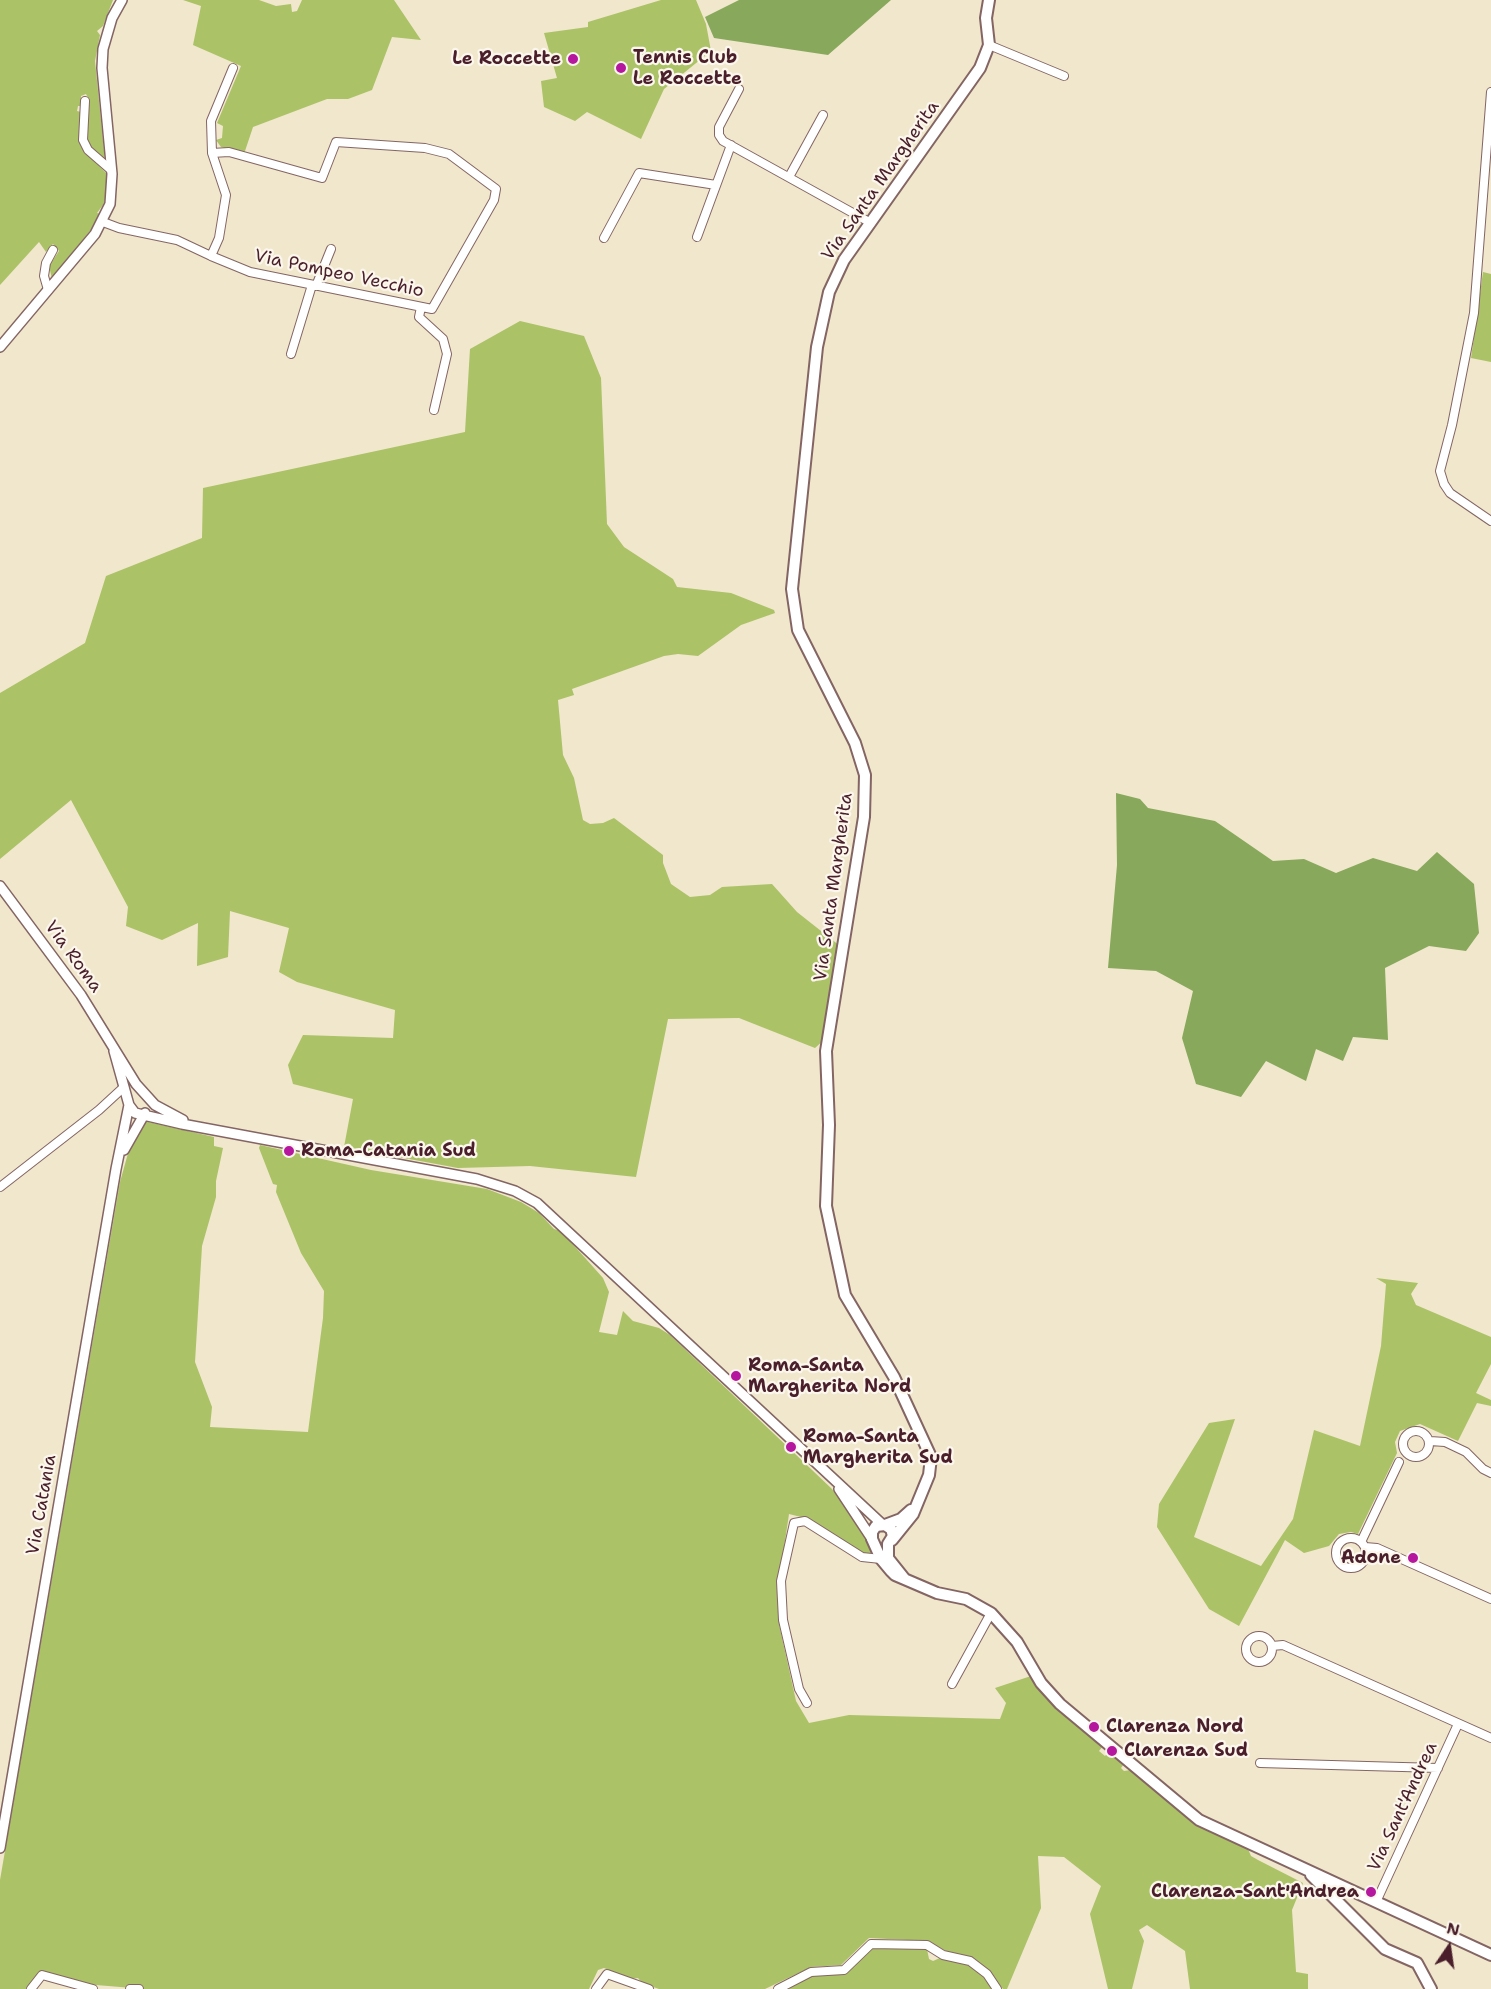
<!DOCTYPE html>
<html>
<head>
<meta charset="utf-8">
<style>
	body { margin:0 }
	#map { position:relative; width:1491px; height:1989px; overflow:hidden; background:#f0e7cc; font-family:"Shantell Sans",sans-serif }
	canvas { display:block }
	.north { position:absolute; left:1419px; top:1917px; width:60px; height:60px; -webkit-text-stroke:4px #fbf7ec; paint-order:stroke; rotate:13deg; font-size:16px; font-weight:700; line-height:24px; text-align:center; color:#4a1f2b }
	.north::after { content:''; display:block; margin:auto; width:21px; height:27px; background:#4a1f2b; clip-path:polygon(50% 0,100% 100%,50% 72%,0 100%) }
</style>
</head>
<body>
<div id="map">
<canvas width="1491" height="1989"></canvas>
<div class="north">N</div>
</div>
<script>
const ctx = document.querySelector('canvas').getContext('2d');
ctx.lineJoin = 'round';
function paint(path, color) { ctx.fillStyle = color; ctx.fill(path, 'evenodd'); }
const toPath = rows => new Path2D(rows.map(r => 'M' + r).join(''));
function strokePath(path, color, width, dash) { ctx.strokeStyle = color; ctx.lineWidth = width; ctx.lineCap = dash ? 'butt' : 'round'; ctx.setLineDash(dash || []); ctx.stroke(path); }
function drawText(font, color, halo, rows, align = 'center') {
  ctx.font = font + ' "Shantell Sans",sans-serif'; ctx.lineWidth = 4.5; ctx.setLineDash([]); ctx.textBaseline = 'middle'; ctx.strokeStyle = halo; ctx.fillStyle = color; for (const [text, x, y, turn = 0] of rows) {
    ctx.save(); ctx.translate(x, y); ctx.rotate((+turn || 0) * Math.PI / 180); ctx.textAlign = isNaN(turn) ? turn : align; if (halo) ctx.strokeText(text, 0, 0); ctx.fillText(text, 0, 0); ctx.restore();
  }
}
paint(toPath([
	[0,0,113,0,103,26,97,31,100,35,95,61,105,161,87,143,88,98,86,94,81,96,81,106,78,106,77,111,81,112,79,138,82,148,106,173,107,194,103,205,97,213,100,214,93,227,52,279,49,266,59,251,53,244,46,252,39,242,0,285],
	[183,0,259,0,276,6,291,4,292,12,297,11,302,0,394,0,421,40,392,37,372,90,348,99,327,99,253,127,244,154,221,147,216,140,222,138,223,126,217,123,241,66,193,45,201,6],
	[661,0,696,0,706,24,711,51,664,89,641,139,587,112,575,121,544,107,541,81,557,78,544,33,588,27,588,22],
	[1483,272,1491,274,1491,362,1471,358],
	[520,321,584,336,601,378,607,524,624,547,673,579,677,587,731,593,774,610,775,613,741,625,698,656,678,654,664,656,572,689,574,695,558,700,563,755,574,778,583,820,590,824,603,823,614,818,663,855,663,863,671,884,690,897,710,895,722,887,772,884,797,912,840,946,824,1040,815,1048,739,1018,668,1019,636,1177,530,1166,458,1168,344,1147,353,1099,293,1084,288,1065,303,1035,393,1038,395,1010,297,982,279,972,289,928,230,911,228,957,197,966,198,923,162,940,126,926,128,907,71,800,0,859,0,693,85,643,106,576,202,538,203,488,465,432,470,349],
	[144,1121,214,1137,214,1146,223,1148,216,1181,216,1197,202,1246,195,1362,212,1407,210,1427,308,1432,323,1318,324,1291,301,1253,276,1192,277,1185,273,1184,259,1148,260,1145,371,1170,487,1189,521,1202,539,1213,554,1229,561,1231,603,1278,609,1292,599,1332,617,1335,623,1311,633,1321,659,1328,670,1335,832,1489,856,1519,877,1556,861,1553,809,1519,789,1514,779,1582,779,1624,796,1701,809,1723,849,1715,1000,1719,1006,1703,995,1688,1031,1676,1049,1701,1103,1746,1099,1751,1105,1756,1109,1752,1124,1764,1121,1768,1124,1771,1131,1770,1197,1825,1248,1849,1251,1856,1258,1860,1303,1883,1292,1910,1296,1972,1308,1974,1308,1989,1190,1989,1185,1951,1147,1925,1139,1930,1144,1941,1132,1989,1108,1989,1090,1914,1101,1886,1064,1857,1038,1856,1041,1908,1007,1989,1003,1989,990,1972,971,1957,950,1953,927,1941,869,1938,841,1965,811,1967,765,1989,659,1989,642,1983,638,1978,630,1979,604,1968,598,1970,589,1989,145,1989,96,1985,41,1971,27,1989,0,1989,0,1880,120,1182,132,1139],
	[1376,1278,1418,1283,1411,1294,1416,1305,1491,1337,1491,1364,1476,1393,1491,1400,1491,1406,1477,1403,1458,1441,1420,1424,1400,1431,1395,1442,1397,1453,1358,1534,1351,1532,1339,1534,1329,1546,1304,1553,1285,1540,1239,1626,1209,1609,1157,1527,1159,1504,1209,1423,1235,1419,1194,1537,1261,1566,1293,1519,1314,1430,1360,1446,1381,1346,1386,1284],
	[874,1947,927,1949,929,1959,933,1961,940,1958,970,1965,987,1978,994,1989,782,1989,812,1974,847,1972]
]), '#abc267');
paint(toPath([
	[739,0,891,0,828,55,714,38,705,17],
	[1116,793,1140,799,1148,808,1215,821,1273,861,1304,859,1336,873,1373,858,1417,871,1437,852,1474,884,1479,933,1466,951,1429,946,1385,968,1388,1040,1353,1037,1343,1061,1316,1049,1306,1081,1266,1061,1241,1097,1196,1084,1182,1038,1193,991,1156,971,1108,968,1117,865]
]), '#88a85c');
const minor = toPath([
	[989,45,1064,76],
	[739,89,719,127,719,135,723,141,871,223],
	[1491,92,1474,313,1452,425,1440,471,1444,484,1450,493,1491,521],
	[85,101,83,140,88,150,111,170],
	[212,153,211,121,233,68],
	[789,177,823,115],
	[103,222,119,228,177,240,211,256,250,272,432,309,494,200,496,189,449,154,425,148,336,142,322,178,229,152,212,153,226,195,219,238,211,256],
	[697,237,731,145],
	[604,238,639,173,716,185],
	[316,286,331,249],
	[48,290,44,276,46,263,53,250],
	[421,307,419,317,443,339,447,354,434,410],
	[291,354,312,285],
	[0,1187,99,1110,124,1087],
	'1403 1444a13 13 0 1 1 26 0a13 13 0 1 1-26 0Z',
	[1430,1441,1445,1442,1466,1452,1483,1469,1491,1473],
	'1336 1553a15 15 0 1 1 30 0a15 15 0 1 1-30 0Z',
	[1361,1542,1399,1462],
	[1365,1547,1377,1548,1491,1599],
	'1246 1649a13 13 0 1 1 26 0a13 13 0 1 1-26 0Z',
	[1272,1646,1283,1645,1491,1738],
	[952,1684,991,1613],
	[807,1703,799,1689,783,1620,781,1581,794,1523,805,1521,862,1557,881,1559],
	[1260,1763,1438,1768],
	[1376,1902,1458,1724],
	[31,1989,42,1975,93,1989],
	[130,1989,139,1989],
	[596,1989,607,1974,649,1989],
	[778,1989,811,1972,844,1970,871,1944,927,1945,943,1955,970,1961,987,1974,997,1989]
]);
const tertiary = toPath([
	[0,347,95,234,110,204,112,174,102,68,103,49,112,18,122,0],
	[0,886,81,995,136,1084,155,1105,183,1120],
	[114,1051,129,1105,135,1113,182,1124,477,1179,515,1191,537,1203,883,1525],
	[124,1150,145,1113],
	[839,1489,872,1539],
	[0,1848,116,1169,129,1105]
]);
const secondary = toPath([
	[885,1525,901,1519,911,1510],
	[892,1540,913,1514,929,1475,931,1457,894,1377,845,1295,826,1206,829,1125,826,1051,864,817,865,775,855,743,798,630,792,589,817,347,829,292,844,260,980,68,989,45,986,18,989,0],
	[904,1578,888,1558,888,1544,893,1536,891,1529,885,1525,876,1526,872,1532,872,1539,881,1559,891,1571,895,1575,937,1593,966,1599,991,1613,1017,1642,1041,1683,1060,1704,1199,1820,1491,1955],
	[1311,1875,1385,1949,1417,1963,1431,1989]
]);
strokePath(minor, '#846563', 10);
strokePath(tertiary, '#846563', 12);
strokePath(secondary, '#846563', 14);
strokePath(minor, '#fff', 8);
strokePath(tertiary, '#fff', 9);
strokePath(secondary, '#fff', 10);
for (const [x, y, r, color] of [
	[573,59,6,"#b5179e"],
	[621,68,6,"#b5179e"],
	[289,1151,6,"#b5179e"],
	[736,1376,6,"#b5179e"],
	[791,1447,6,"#b5179e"],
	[1413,1558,6,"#b5179e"],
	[1094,1727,6,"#b5179e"],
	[1112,1751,6,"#b5179e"],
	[1371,1892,6,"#b5179e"]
]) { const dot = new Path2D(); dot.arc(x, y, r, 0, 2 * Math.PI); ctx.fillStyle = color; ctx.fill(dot); strokePath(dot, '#fbf7ec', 2); }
drawText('bold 18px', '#4a1f2b', '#fbf7ec', [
	["Tennis Club",633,58],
	["Le Roccette",633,79],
	["Le Roccette",561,59,"right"],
	["Roma-Catania Sud",301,1151],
	["Roma-Santa",748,1366],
	["Margherita Nord",748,1387],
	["Roma-Santa",803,1437],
	["Margherita Sud",803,1458],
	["Adone",1401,1558,"right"],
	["Clarenza Nord",1106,1727],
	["Clarenza Sud",1124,1751],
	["Clarenza-Sant'Andrea",1359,1892,"right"]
], 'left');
drawText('18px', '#4a1f2b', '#fbf7ec', [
	["Via Santa Margherita",881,181,-55],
	["Via Pompeo Vecchio",339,274,12],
	["Via Santa Margherita",834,887,-82],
	["Via Roma",73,957,54],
	["Via Catania",42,1505,-80],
	["Via Sant'Andrea",1403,1807,-65]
]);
</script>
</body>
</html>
